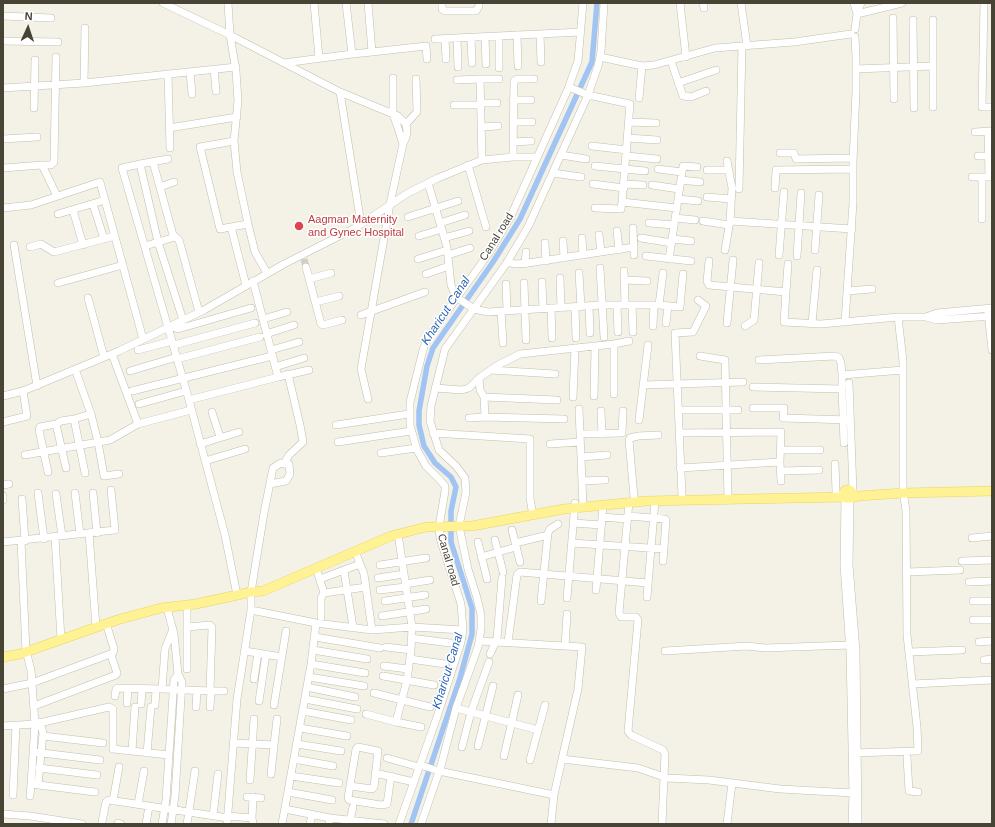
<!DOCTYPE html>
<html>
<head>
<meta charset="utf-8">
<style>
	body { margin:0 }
	#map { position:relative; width:995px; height:827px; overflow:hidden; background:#f4f2e7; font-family:Helvetica,sans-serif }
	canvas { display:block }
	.frame { position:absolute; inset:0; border:4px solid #474335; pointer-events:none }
	.north { position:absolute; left:8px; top:8px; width:40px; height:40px; -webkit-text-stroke:3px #fff; paint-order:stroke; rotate:3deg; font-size:11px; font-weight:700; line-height:16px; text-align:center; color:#474335 }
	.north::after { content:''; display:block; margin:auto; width:14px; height:18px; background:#474335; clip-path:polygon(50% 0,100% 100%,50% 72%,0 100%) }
</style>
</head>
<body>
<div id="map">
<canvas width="995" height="827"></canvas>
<div class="frame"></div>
<div class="north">N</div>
</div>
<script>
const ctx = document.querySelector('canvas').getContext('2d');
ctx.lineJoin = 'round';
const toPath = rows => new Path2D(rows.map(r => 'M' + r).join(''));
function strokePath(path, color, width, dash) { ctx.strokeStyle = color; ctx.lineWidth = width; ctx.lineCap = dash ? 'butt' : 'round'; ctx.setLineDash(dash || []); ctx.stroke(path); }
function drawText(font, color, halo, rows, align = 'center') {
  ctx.font = font + ' Helvetica,sans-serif'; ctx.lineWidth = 3; ctx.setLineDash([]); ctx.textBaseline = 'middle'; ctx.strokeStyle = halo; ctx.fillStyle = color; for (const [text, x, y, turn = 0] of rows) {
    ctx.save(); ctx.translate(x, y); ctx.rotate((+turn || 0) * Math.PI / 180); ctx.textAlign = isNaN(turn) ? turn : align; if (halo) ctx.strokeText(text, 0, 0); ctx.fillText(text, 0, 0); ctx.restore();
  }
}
strokePath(toPath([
	[411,824,460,678,472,634,472,608,451,542,451,511,456,487,451,477,435,463,424,446,419,425,419,411,427,366,433,348,493,262,520,219,592,62,597,3]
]), '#a1c4f2', 5.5);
strokePath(toPath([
	[304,259,306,267]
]), '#d1cfc3', 7, [7, 3.5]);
const minor = toPath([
	[163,3,230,35,340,92,398,116,406,124,407,131,406,137,403,144,390,204,361,369,368,399],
	[228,3,230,35,236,71,238,101,234,141,237,172,248,224,255,252,267,273],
	[314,3,319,58],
	[346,3,352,54],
	[442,3,442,9,445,11,476,11,479,6,479,3],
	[680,3,686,57],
	[703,3,704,8],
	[741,3,747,46],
	[854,3,857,14],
	[984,3,982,107,992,107],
	[857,14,902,3],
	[3,16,51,18],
	[893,18,894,99],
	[913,20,914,108],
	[933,20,933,107],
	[855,29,857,14,861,3],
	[540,34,541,62],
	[517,35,518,66],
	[499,36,499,68],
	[485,37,486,64],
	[457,38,458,67],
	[471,38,472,63],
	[435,39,581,32],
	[445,39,446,59],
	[3,41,58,42],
	[372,52,426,46,427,59],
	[56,57,54,162,51,165,42,165,57,196],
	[600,57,642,66,654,65,715,48,794,42,851,34],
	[671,61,683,96,691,97,706,91],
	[284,63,352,54,372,52,368,3],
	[214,69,216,91],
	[856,69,933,66],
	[190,72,192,94],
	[168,74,170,148],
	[393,78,393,114,397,125,403,144],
	[480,79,499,79],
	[457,80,480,79,482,160],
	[84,83,85,28],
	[678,83,716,70],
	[569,87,588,95,630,104,622,202,677,208],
	[3,88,84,83,236,67],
	[340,92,361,224],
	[639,98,642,66],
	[513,100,531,100],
	[481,103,497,103],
	[454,105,481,105],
	[34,108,35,60],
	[513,122,532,122],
	[629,122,656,123],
	[406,124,417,112,416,79],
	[481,127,498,126],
	[169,128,237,117],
	[988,131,989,177],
	[975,132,992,131],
	[628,138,657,140],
	[3,139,37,137],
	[513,142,531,141],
	[592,146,627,150],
	[780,153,794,153,796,159,853,158],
	[561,155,586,159],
	[627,156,657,159],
	[978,156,992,156],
	[513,157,514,81,517,79,534,79],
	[153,162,173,235,179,240,199,312],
	[140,164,168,159],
	[468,165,486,227],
	[595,166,645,171],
	[3,168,42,165],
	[658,169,682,172],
	[707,170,729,170],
	[553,173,581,177],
	[972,177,982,177],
	[681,180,700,182],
	[428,183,447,247,451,285,456,297,474,309,488,312,601,305,659,305,680,307,683,274],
	[593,184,624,188],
	[624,184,643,185],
	[652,185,679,189],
	[160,187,174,182],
	[775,188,776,170,853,169],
	[739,189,742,46],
	[707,197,731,199],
	[678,199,698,201],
	[93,204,104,239],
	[3,208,31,205,100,182,143,339],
	[595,208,621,209,622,202],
	[73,210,83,245],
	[58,214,105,200],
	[408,217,458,201],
	[675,218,695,220],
	[982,219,982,177,992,177],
	[703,221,729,225],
	[730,221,852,229],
	[440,223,465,215],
	[649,223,674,225],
	[231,227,220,229,200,147,234,141],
	[633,228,634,255],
	[617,231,619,250],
	[599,235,601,252],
	[419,236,442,229],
	[444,238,469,231],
	[582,238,583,255],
	[641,238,672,243],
	[672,239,691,241],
	[563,241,564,258],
	[545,243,546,261],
	[14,245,37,386],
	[145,246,175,237],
	[30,247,41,244,54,252,115,236],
	[725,250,730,221,732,188,727,161],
	[815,250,819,195],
	[448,255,470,248],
	[779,255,784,192],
	[646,256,691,261],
	[797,256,801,193],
	[418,259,447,250],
	[669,259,683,166,697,167],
	[709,261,707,281,709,285,786,292,784,322,821,324,898,317,926,317,937,320,992,316],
	[507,262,515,264,528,263,634,247],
	[525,264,526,252],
	[306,267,321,324,323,325,342,320],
	[600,268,604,337],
	[624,271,625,305],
	[579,273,581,307],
	[426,274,449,266],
	[560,278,561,308],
	[309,279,331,273],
	[624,280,647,281],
	[253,281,278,377],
	[542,282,543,309],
	[58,283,123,265],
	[524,283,526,340],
	[506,284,507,311],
	[246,285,231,227,248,224],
	[847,291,872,289],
	[786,292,788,264],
	[88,298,104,357],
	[316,302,339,296],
	[617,305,618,332],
	[632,305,633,332],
	[659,305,663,273],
	[589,306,590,333],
	[575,307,576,338],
	[551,308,552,338],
	[501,311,503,343],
	[988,312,992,350],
	[361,315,425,292],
	[926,317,937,313,992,308],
	[263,319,287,312],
	[183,320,158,242,140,164,122,168,189,400,225,535,237,595],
	[845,322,853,203,853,162,856,90,856,58,855,37],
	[666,323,668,306],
	[727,323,733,260],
	[812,323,817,270],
	[173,325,175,328,178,329,251,308],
	[653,326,654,305],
	[745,326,754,320,759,263],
	[266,334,294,325],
	[174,345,255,323],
	[138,350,172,341],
	[271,350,299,342],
	[112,354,138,424],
	[700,356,725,360,728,500],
	[177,359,260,337],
	[759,360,835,356,839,358,841,363,842,375],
	[275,367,304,358],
	[75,369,91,414,98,442,104,476,119,474],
	[491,370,555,374],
	[130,371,177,357],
	[479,378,480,390,484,397],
	[849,383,853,491],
	[643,385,743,382],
	[753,387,842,389,842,375,903,370],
	[435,388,462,390,469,388,479,378,498,365,520,354,614,344,629,341],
	[842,389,844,443],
	[132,391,272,356],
	[614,394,614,344],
	[3,396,23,391,119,351,204,310,284,264,355,228,408,193,438,178,482,160,513,157,537,157],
	[594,396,595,346],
	[573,397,575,348],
	[189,400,278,377,309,370],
	[557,400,484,397,485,417,564,419],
	[139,404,186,391],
	[753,408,784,408,783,418,850,420],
	[579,409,583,507],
	[678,410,738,410],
	[601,411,602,434],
	[212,412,220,437],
	[469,418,485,417],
	[74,419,91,414],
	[639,420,648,345],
	[3,422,27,416,23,391],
	[56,424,66,468],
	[336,425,409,414],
	[433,433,530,439,530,498,532,510],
	[679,433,781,432,780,462],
	[580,434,622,433,623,411],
	[338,442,411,431],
	[200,444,239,432],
	[550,444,580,442],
	[780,450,820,450],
	[381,453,416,448],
	[25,455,110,440,138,424,191,410],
	[581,457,607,455],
	[205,461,245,449],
	[284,464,289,455,303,442,300,425,288,374],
	[835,464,836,492],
	[680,468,780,462,781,481],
	[781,471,819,470],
	[48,472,39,430,40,427,56,424,61,421,74,419,85,473],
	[582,481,605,480],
	[3,485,9,484],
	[38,493,44,539],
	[75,493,80,534],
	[93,493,97,533],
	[56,494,62,536],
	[3,496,3,500],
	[682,496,675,333,693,332,706,306,698,300],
	[634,497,629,440,630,438,638,436,658,435],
	[845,497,844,565,850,652,853,793,852,824],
	[850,498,849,565,856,651,858,824],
	[22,499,25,541],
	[629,502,619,613,621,617,636,617,638,620,628,731,631,735,663,750,665,754,662,824],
	[628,516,665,519,666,520,663,561],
	[602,517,627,519],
	[574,523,601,525],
	[512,530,520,562],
	[89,533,96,627],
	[398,534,412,627,411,650,407,680,396,722,421,727],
	[55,537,61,639],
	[972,538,992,536],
	[495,540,503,572],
	[21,541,26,651,31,670,35,724,31,784,95,792],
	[3,542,115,530,111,490],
	[478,542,487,579],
	[515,543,544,536],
	[572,543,664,549],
	[355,551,364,574,372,630],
	[481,557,516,547],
	[962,561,992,560],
	[380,565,426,558],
	[316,568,324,593,321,598,321,617],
	[344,571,353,627],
	[907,572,960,570],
	[378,578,404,574],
	[320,579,360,564],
	[969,582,992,581],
	[405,584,430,580],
	[380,590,405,587],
	[596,590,603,505],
	[324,593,366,587],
	[647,597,655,501],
	[567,598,575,503],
	[385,601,425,595],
	[541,601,548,533,550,529,558,524],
	[973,601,992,601],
	[167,608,174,634,178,674,182,682,175,796,171,824],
	[251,610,316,623,311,664,282,824],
	[382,616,426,609],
	[973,620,992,620],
	[316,623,372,630,412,627,463,630],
	[173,629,165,649,162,689,210,691,212,627,210,625,187,627],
	[315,637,380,648],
	[411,638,450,643],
	[479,641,582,647,578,689,562,759],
	[508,642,517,575,520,572,648,583],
	[979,642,992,641],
	[565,646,567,614],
	[386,647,411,650],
	[313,650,367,659],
	[245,651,282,657],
	[665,651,747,646,765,648,850,645],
	[909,652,962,650],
	[490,654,497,639,502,578],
	[410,659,445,664],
	[984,660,992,659],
	[311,664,365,673],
	[384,666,408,669],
	[187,669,187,605],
	[383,676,434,685],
	[309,677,364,686],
	[254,679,258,653],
	[913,684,992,680],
	[307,687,355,697],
	[3,689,32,683,113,653,114,649,106,623],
	[210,691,224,691],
	[374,693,430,707],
	[115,696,116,689,118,688,162,689],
	[305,699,357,709],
	[259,701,266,654],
	[127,703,128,688],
	[141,704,142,689],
	[155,705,156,689],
	[274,705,286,631],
	[34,706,116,675,117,673,111,655],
	[196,707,197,691],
	[210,707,211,691],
	[456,708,538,730],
	[303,711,351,720],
	[366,714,396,722],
	[3,726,35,724,109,707,113,709,113,749,169,755],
	[300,728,347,736],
	[43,736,103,743],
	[234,743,274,745,271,774],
	[297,744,341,751],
	[274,745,277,719],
	[478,746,493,686],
	[462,747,471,712,489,662],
	[132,751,135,707],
	[34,752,100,760],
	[147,753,151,707],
	[853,753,918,751,917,727,907,635,906,511,903,490,903,361,898,317],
	[504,756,518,695],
	[907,757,909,791,918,792],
	[387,758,419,767],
	[294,759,333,766],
	[530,760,545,705],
	[420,765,439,771,554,795],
	[39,768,97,775],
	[375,773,414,782],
	[291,776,339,783],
	[250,780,254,719],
	[38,785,43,733,40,722],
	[350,786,372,789,374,787,378,751,358,747,356,749,348,798,349,800,381,805,387,804,391,776],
	[288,792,332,800],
	[13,795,16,725],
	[30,796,31,784],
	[247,797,261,798],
	[113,801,119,767],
	[138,804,144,771],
	[285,809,330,818,329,824],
	[3,814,30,816,82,824],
	[213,816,218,774],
	[228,816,252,818,253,824],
	[252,818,253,797],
	[330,818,384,824],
	[350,820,353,807],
	[102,822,106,802,109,800,228,818],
	[118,823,121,824],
	[146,824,149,806],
	[162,824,166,800,174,680,178,674],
	[187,824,195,771],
	[227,824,237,699,251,610,251,592,264,513,273,468,281,463,289,464,290,474,286,481,270,484],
	[310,824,312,815],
	[399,824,437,717,461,642,463,630,461,604,440,538,439,527,445,491,445,486,440,480,426,466,417,450,410,425,410,402,423,350,427,339,489,253,510,218,568,89,578,61,583,3],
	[421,824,441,766,456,708,478,647,481,629,481,615,477,598,468,569,459,526,466,492,465,478,456,466,439,450,430,421,431,406,445,349,506,264,528,227,588,95,598,66,601,51,604,3],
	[551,824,554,795,562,759,638,768,667,778,709,780,780,789,853,793],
	[727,824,732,783]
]);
const major = toPath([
	'843.5 494a4.5 4.5 0 1 1 9 0a4.5 4.5 0 1 1-9 0Z',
	[850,498,859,496,903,493,992,491],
	[3,657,20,654,117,620,161,608,196,604,251,592,263,591,391,536,426,527,472,526,564,509,646,501,845,497]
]);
strokePath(minor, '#c2beac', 8);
strokePath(major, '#e7d462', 10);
strokePath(minor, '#fff', 7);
strokePath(major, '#fff294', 9);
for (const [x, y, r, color] of [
	[299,226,5,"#e0444e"]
]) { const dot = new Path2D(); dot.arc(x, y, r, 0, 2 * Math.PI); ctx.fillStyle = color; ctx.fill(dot); strokePath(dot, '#fff', 1.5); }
drawText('11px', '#be3a42', '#fff', [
	["Aagman Maternity",308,220],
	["and Gynec Hospital",308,233]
], 'left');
drawText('11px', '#474335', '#fff', [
	["Canal road",497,237,-58],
	["Canal road",448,560,74]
]);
drawText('italic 12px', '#2c65b6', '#fff', [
	["Kharicut Canal",446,311,-57],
	["Kharicut Canal",448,671,-73]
]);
</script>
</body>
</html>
